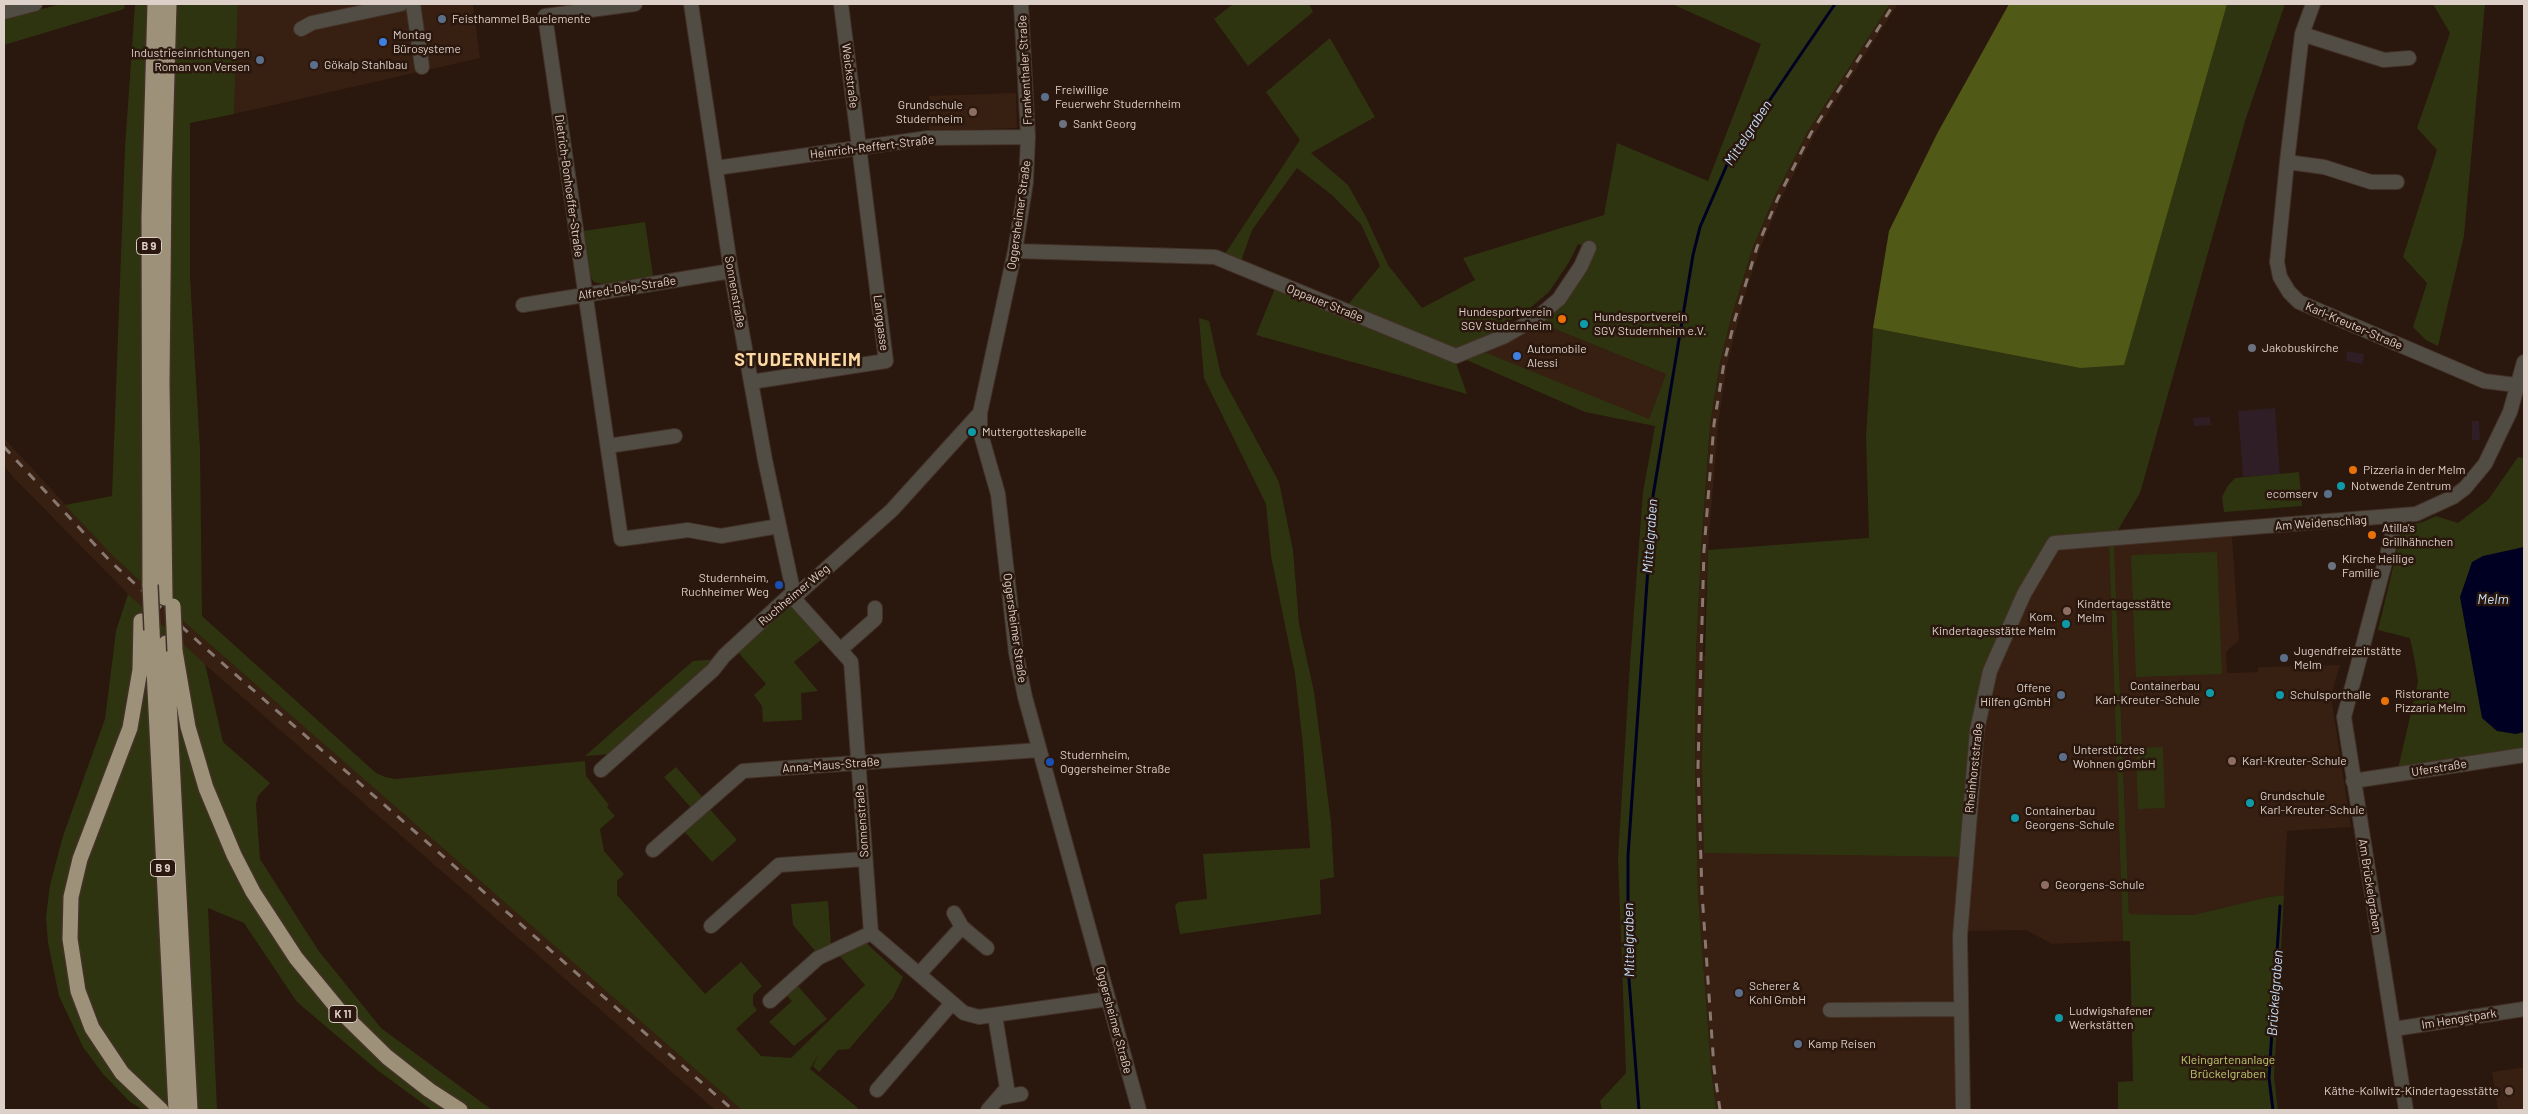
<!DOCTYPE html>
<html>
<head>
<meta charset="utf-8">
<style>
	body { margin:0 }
	#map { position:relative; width:2528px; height:1114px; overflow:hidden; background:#2a170d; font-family:Barlow,sans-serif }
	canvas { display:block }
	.frame { position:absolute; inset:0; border:5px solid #ddd0c9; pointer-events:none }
</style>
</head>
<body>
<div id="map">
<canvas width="2528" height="1114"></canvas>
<div class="frame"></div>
</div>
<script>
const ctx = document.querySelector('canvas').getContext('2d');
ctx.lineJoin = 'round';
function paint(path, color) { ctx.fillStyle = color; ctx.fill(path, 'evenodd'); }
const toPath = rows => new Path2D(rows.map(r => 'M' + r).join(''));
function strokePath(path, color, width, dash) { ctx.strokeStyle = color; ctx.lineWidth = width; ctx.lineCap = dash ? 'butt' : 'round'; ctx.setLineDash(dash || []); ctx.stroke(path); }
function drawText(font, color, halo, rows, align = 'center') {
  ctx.font = font + ' Barlow,sans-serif'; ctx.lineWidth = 5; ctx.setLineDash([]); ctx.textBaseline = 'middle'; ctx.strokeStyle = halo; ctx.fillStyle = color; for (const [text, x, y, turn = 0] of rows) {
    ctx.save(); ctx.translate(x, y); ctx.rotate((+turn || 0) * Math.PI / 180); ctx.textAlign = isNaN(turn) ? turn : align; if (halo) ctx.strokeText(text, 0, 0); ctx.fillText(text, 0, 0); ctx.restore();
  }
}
paint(toPath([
	[238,4,473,4,480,58,234,114],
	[1890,4,1898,4,1814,135,1780,201,1760,249,1746,291,1727,365,1718,425,1708,550,1703,655,1983,731,1995,672,2029,597,2057,548,2109,545,2123,941,2052,944,2026,930,1965,931,1968,1110,1716,1110,1711,1068,1698,894,1695,765,1696,654,1701,550,1710,425,1720,363,1731,318,1753,247,1774,198,1808,131],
	[1016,93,1017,128,929,131,929,96],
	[1540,323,1666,374,1649,420,1481,351],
	[4,438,113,556,182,620,742,1110,715,1110,185,647,128,594,14,478,4,466],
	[2232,536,2239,640,2226,652,2227,673,2258,672,2258,667,2340,665,2331,696,2351,827,2287,831,2284,895,2268,897,2193,915,2129,914,2114,545],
	[2524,1067,2524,1110,2498,1110,2492,1072]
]), '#371f11');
paint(toPath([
	[2347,351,2364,354,2363,364,2346,361],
	[2275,408,2280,474,2243,477,2238,411],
	[2210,417,2211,425,2194,426,2193,418],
	[2472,421,2479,421,2480,440,2472,440]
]), '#2f1e25');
paint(toPath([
	[61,4,125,4,124,9,4,45,4,19],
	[135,4,238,4,234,114,190,123,190,277,200,450,202,616,376,773,385,777,395,779,585,761,586,776,609,805,607,807,615,816,600,829,604,851,624,874,617,881,617,895,705,994,741,962,762,986,753,995,753,1005,757,1010,736,1029,761,1056,791,1058,865,985,838,954,865,942,903,977,893,998,849,1049,838,1050,819,1072,813,1066,820,1052,810,1069,858,1108,856,1110,742,1110,182,620,113,556,65,505,112,496,125,148],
	[1233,4,1309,4,1313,12,1248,66,1214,19],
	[1672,4,1890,4,1808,131,1774,198,1753,247,1731,318,1720,363,1710,425,1701,550,1696,654,1695,765,1698,894,1711,1068,1716,1110,1602,1110,1600,1101,1626,1073,1618,858,1630,663,1643,492,1655,426,1585,412,1346,307,1380,266,1361,224,1332,195,1297,168,1252,230,1240,264,1223,257,1300,140,1266,92,1330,38,1375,117,1311,153,1348,185,1366,217,1388,265,1422,308,1475,280,1463,258,1604,215,1617,143,1708,181,1761,44],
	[1578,244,1589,248,1538,317,1530,308,1549,292,1569,262],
	[1525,312,1532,322,1507,335,1501,325],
	[1540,323,1666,374,1649,419,1482,351],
	[2227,4,2285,4,2246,118,2140,493,2109,545,2114,545,2129,914,2193,915,2268,897,2284,895,2274,1077,2278,1110,2118,1110,2118,1082,2133,1081,2130,941,2123,941,2109,545,2057,548,2029,597,1995,672,1983,731,1972,857,1704,853,1702,764,1708,550,1869,538,1866,436,1873,328,2080,368],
	[2433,4,2485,4,2464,236,2438,346,2426,340,2413,327,2427,283,2403,257,2437,150,2417,128,2450,33],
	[645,222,653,276,603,284,594,282,589,274,583,231],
	[1276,286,1455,360,1467,394,1256,335],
	[1199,318,1209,321,1221,375,1279,482,1293,550,1299,624,1314,692,1331,822,1334,877,1320,880,1321,914,1180,934,1175,906,1178,902,1207,899,1203,854,1310,848,1303,746,1295,674,1271,556,1266,504,1204,378],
	[2518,457,2524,458,2524,749,2398,769,2418,682,2415,662,2410,638,2378,630,2403,526,2423,522,2436,516,2458,523,2488,500],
	[2299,472,2302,506,2224,512,2222,497,2227,487,2235,478],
	[2217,552,2222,674,2136,677,2131,555],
	[128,594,205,664,223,742,270,783,258,796,256,804,260,859,318,950,381,1028,492,1110,432,1110,377,1070,297,1002,244,923,208,908,217,1110,143,1110,129,1101,103,1074,83,1047,59,996,48,943,46,917,50,885,63,836,105,719,116,631],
	[788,603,821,640,794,662,818,691,801,693,802,720,763,722,762,706,754,695,766,684,736,650],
	[719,659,611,754,585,756,693,661],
	[2163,747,2165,808,2138,809,2136,748],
	[676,767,704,799,692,809,664,777],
	[708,807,737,840,712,862,683,830],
	[828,901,831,946,817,953,793,925,791,904],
	[796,984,827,1019,794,1046,769,1022,792,1001,785,994]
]), '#2f3410');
paint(toPath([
	[2009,4,2227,4,2124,365,2080,368,1873,328,1889,231,1938,132]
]), '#515917');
paint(toPath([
	[2524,547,2524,732,2516,734,2497,731,2482,718,2460,597,2472,562,2483,556]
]), '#000023');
strokePath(toPath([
	[1639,1110,1628,966,1628,856,1653,496,1693,255,1700,227,1729,160,1835,4],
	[2273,1110,2269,1078,2280,906]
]), '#000023', 3);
const minor = toPath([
	[413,4,422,67],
	[635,4,545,16,621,539,688,530,721,536,779,526],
	[691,4,731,271,765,460,794,595,796,601,851,662,871,933,964,1013,979,1017,1108,999],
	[1021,4,1028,137,1026,182,1015,251,980,413,980,431,998,494,1016,653,1025,697,1139,1110],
	[2313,4,2302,34,2287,162,2277,262,2280,277,2289,292,2299,302,2484,381,2524,386],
	[4,12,35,4],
	[301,29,312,23,401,4],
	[2302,34,2384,60,2409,58],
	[2287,162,2324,167,2371,182,2397,182],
	[716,168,928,138,1028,137],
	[1015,251,1215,257,1456,356,1505,336,1538,317,1559,299,1581,266,1589,248],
	[523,305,731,271],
	[751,382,886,361,841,4],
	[608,446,675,436],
	[2397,517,2344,717,2406,1110],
	[840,650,875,619,875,608],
	[601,770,713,670,724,656,789,596,799,593,892,510,980,413],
	[2353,781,2524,755],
	[653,850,743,771,1039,750],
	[954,913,962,927],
	[711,926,779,865,865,859],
	[919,974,962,927,987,948],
	[770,1001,818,958,871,933],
	[1830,1010,1960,1009],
	[2394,1029,2524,1009],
	[877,1090,952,1003],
	[999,1098,1021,1094],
	[988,1110,1007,1088,995,1016],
	[1963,1110,1960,936,1977,730,1990,671,2024,594,2054,543,2416,514,2453,497,2465,488,2485,464,2510,412,2524,362]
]);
const highway = toPath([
	[150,585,149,217,155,4],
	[165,598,162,383,164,179,169,4],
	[141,621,140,670,130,728,80,859,71,897,70,939,78,991,92,1028,122,1073,161,1110],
	[152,630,176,1110],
	[166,643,190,1110],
	[175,651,188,727,206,788,234,855,253,892,296,958,338,1009,387,1057,429,1090,460,1110]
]);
strokePath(minor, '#433127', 16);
strokePath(highway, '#433127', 18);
strokePath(minor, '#524d44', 14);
strokePath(highway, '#9d917a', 15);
strokePath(toPath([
	[4,447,110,561,204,647,733,1110],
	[1720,1110,1714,1068,1702,893,1698,766,1704,550,1714,424,1724,363,1735,319,1757,247,1778,198,1811,133,1894,4]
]), '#887970', 3, [9, 9]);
const highwayBridge = toPath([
	[150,585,152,630],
	[173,606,175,651]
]);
strokePath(highwayBridge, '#433127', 18, []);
strokePath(highwayBridge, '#9d917a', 15);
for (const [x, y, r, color] of [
	[442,19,5,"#5c6f8a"],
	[383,42,5,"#3f7fe0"],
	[260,60,5,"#5c6f8a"],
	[314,65,5,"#5c6f8a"],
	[1045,97,5,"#5c6f8a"],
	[973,112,5,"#8d6e63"],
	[1063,124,5,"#6b7280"],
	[1562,319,5,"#e8710a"],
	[1584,324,5,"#0f9aa8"],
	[2252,348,5,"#6b7280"],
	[1517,356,5,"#3f7fe0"],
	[972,432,5,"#0f9aa8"],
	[2353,470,5,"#e8710a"],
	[2341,486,5,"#0f9aa8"],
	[2328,494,5,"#5c6f8a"],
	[2372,535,5,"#e8710a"],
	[2332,566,5,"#6b7280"],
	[779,585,5,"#1a4fb4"],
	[2067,611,5,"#8d6e63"],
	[2066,624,5,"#0f9aa8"],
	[2284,658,5,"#5c6f8a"],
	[2210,693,5,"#0f9aa8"],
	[2061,695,5,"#5c6f8a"],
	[2280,695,5,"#0f9aa8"],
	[2385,701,5,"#e8710a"],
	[2063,757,5,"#5c6f8a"],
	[2232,761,5,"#8d6e63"],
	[1050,762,5,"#1a4fb4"],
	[2250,803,5,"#0f9aa8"],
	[2015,818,5,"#0f9aa8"],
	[2045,885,5,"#8d6e63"],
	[1739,993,5,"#5c6f8a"],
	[2059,1018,5,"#0f9aa8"],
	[1798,1044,5,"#5c6f8a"],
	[2509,1091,5,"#8d6e63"]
]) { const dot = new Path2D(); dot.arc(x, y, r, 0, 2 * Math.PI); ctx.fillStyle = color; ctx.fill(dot); strokePath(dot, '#2a170d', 2); }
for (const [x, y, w] of [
	[149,246,25],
	[163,868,25],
	[343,1014,28]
]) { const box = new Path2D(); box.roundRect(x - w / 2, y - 8.5, w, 17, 4); ctx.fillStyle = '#2a170d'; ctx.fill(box); strokePath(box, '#ddd0c9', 1); }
drawText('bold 11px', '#ddd0c9', null, [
	["B 9",149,246],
	["B 9",163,868],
	["K 11",343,1014]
]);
drawText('12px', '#ddd0c9', '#2a170d', [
	["Feisthammel Bauelemente",452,19],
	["Montag",393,35],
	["Bürosysteme",393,49],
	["Industrieeinrichtungen",250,53,"right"],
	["Roman von Versen",250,67,"right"],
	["Gökalp Stahlbau",324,65],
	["Freiwillige",1055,90],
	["Feuerwehr Studernheim",1055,104],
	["Grundschule",963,105,"right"],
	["Studernheim",963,119,"right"],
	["Sankt Georg",1073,124],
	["Hundesportverein",1552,312,"right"],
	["SGV Studernheim",1552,326,"right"],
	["Hundesportverein",1594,317],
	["SGV Studernheim e.V.",1594,331],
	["Jakobuskirche",2262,348],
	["Automobile",1527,349],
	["Alessi",1527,363],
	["Muttergotteskapelle",982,432],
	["Pizzeria in der Melm",2363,470],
	["Notwende Zentrum",2351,486],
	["ecomserv",2318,494,"right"],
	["Atilla's",2382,528],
	["Grillhähnchen",2382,542],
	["Kirche Heilige",2342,559],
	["Familie",2342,573],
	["Studernheim,",769,578,"right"],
	["Ruchheimer Weg",769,592,"right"],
	["Kindertagesstätte",2077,604],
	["Melm",2077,618],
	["Kom.",2056,617,"right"],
	["Kindertagesstätte Melm",2056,631,"right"],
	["Jugendfreizeitstätte",2294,651],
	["Melm",2294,665],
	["Containerbau",2200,686,"right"],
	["Karl-Kreuter-Schule",2200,700,"right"],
	["Offene",2051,688,"right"],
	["Hilfen gGmbH",2051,702,"right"],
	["Ristorante",2395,694],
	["Pizzaria Melm",2395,708],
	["Schulsporthalle",2290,695],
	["Unterstütztes",2073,750],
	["Wohnen gGmbH",2073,764],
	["Studernheim,",1060,755],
	["Oggersheimer Straße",1060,769],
	["Karl-Kreuter-Schule",2242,761],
	["Grundschule",2260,796],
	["Karl-Kreuter-Schule",2260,810],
	["Containerbau",2025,811],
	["Georgens-Schule",2025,825],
	["Georgens-Schule",2055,885],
	["Scherer &",1749,986],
	["Kohl GmbH",1749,1000],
	["Ludwigshafener",2069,1011],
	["Werkstätten",2069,1025],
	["Kamp Reisen",1808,1044],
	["Käthe-Kollwitz-Kindertagesstätte",2499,1091,"right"]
], 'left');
drawText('12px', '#ddd0c9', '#2a170d', [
	["Frankenthaler Straße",1025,70,-93],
	["Weickstraße",850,76,83],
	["Heinrich-Reffert-Straße",872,147,-7],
	["Dietrich-Bonhoeffer-Straße",569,186,82],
	["Oggersheimer Straße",1019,215,-82],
	["Alfred-Delp-Straße",627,288,-9],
	["Sonnenstraße",735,292,80],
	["Oppauer Straße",1325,303,22],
	["Langgasse",881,323,83],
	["Karl-Kreuter-Straße",2354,326,23],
	["Am Weidenschlag",2321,523,-4],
	["Ruchheimer Weg",794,595,-40],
	["Oggersheimer Straße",1015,628,82],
	["Anna-Maus-Straße",831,765,-4],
	["Rheinhorststraße",1974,768,-84],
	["Uferstraße",2439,768,-9],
	["Sonnenstraße",862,821,-94],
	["Am Brückelgraben",2370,886,81],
	["Im Hengstpark",2459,1019,-9],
	["Oggersheimer Straße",1114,1020,75]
]);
drawText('12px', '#bfcc71', '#2a170d', [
	["Kleingartenanlage",2228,1060],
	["Brückelgraben",2228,1074]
]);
drawText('italic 14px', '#c5defa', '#2a170d', [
	["Mittelgraben",1748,133,-57],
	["Mittelgraben",1650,536,-86],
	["Melm",2493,599],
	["Mittelgraben",1629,940,-91],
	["Brückelgraben",2275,993,-86]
]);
ctx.letterSpacing = '1px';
drawText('bold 18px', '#fcd8a2', '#2a170d', [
	["STUDERNHEIM",798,360]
]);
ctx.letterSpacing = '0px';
</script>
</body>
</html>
